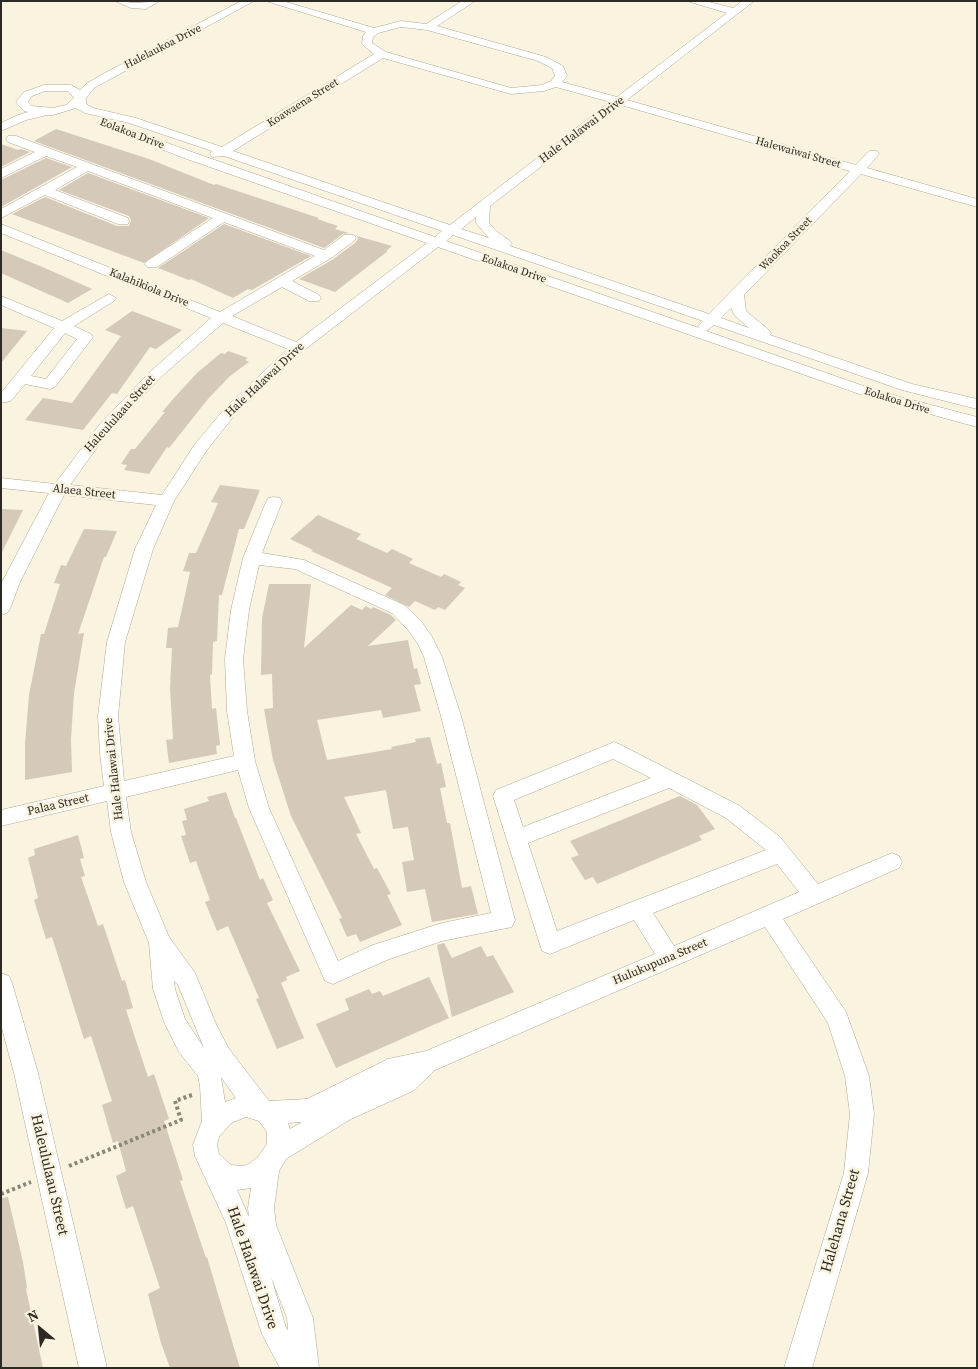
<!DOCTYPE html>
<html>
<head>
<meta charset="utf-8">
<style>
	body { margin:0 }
	#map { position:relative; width:978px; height:1369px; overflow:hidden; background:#f9f3e0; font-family:"Source Serif 4",serif }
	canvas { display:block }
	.frame { position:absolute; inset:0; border:2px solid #2d2a23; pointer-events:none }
	.north { position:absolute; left:15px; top:1304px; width:50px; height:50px; -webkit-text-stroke:4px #f9f3e0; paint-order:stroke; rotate:332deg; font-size:14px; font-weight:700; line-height:20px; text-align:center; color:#2d2a23 }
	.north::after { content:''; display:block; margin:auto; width:18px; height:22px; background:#2d2a23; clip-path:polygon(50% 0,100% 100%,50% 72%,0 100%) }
</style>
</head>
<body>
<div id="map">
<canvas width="978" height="1369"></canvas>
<div class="frame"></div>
<div class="north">N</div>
</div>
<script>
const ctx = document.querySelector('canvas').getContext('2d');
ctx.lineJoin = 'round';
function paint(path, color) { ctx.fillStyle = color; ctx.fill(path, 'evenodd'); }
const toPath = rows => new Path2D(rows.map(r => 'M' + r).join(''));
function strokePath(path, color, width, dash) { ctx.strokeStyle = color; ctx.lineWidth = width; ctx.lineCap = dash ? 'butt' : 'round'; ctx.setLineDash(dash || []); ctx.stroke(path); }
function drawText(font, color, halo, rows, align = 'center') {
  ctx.font = font + ' "Source Serif 4",serif'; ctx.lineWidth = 5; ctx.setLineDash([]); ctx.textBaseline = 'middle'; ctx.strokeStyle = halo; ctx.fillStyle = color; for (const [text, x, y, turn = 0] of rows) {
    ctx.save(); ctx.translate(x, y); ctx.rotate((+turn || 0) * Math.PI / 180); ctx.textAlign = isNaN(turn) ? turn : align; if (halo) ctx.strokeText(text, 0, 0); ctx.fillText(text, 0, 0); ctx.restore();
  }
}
paint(toPath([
	[56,129,149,159,214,185,216,184,319,218,317,219,338,226,335,229,349,233,343,234,324,248,34,141],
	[1,144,18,150,21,149,30,152,1,167],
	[46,158,72,167,1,207,1,180],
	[88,173,209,218,144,263,12,214,45,197,117,226,129,226,131,220,129,216,59,190],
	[224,224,311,256,252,290,248,289,233,298,191,279,189,280,158,268],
	[357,236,392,246,386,251,388,251,335,292,299,279,332,260,355,243,358,239],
	[1,250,47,269,92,289,68,303,1,273],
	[132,311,182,330,156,349,150,347,117,394,112,393,83,430,25,420,43,398,72,403,121,336,105,330],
	[1,328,27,331,1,363],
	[228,351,248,358,245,360,249,362,230,376,208,399,169,448,167,447,149,474,124,470,127,465,121,464,131,449,135,449,165,412,162,412,174,398,197,373,221,353,225,354],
	[220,485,260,490,244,529,239,529,222,595,219,595,217,641,213,642,212,674,210,675,212,709,216,708,220,745,216,746,217,754,169,763,166,740,173,739,170,688,172,648,166,648,168,628,178,627,190,572,183,571,189,553,196,553,218,503,211,502],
	[1,509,23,510,1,554],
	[318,515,361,534,356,539,387,553,392,549,413,559,409,563,441,577,444,574,461,582,458,585,465,588,445,610,438,607,435,610,415,601,409,607,385,595,392,588,311,551,313,550,290,539],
	[84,529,117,531,106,557,104,557,78,634,84,633,74,693,71,739,72,772,25,780,25,744,29,695,41,634,44,634,60,584,54,583,61,565,66,566],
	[269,584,311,584,304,648,351,605,362,610,366,606,371,609,373,607,391,615,396,620,368,646,408,640,414,669,417,668,421,684,414,685,421,711,383,718,381,710,317,720,327,760,392,749,391,747,416,742,415,739,430,737,437,764,441,763,446,787,440,788,447,823,450,823,462,888,471,886,478,914,432,922,425,889,407,892,402,862,414,860,408,827,393,829,386,790,344,797,361,833,356,834,374,869,377,868,391,894,387,895,402,925,360,942,356,934,347,937,339,919,342,918,291,816,273,760,264,709,273,708,272,674,261,675,262,618],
	[226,792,235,818,236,818,260,880,263,878,273,900,267,903,300,971,286,977,287,980,281,983,304,1038,277,1049,256,999,259,998,228,926,217,931,205,902,210,900,196,861,190,863,181,836,186,835,182,821,187,820,184,809,209,801,207,797],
	[680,796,697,805,715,829,699,836,702,840,597,884,593,877,585,880,571,858,579,855,570,841],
	[78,835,84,858,80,859,85,876,81,877,98,926,103,924,122,981,125,980,133,1008,126,1010,148,1077,154,1074,169,1119,164,1121,183,1180,180,1181,206,1258,207,1257,240,1368,170,1368,161,1343,148,1294,160,1288,133,1206,126,1209,116,1176,126,1171,118,1141,113,1143,102,1105,112,1101,91,1036,84,1039,52,937,46,939,34,900,38,898,28,858,35,855,34,849],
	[444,943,452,958,481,946,487,957,493,955,514,992,452,1017,437,945],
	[429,977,449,1018,336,1068,316,1024,349,1010,345,999,369,989,372,994,380,991,383,996],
	[8,1197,23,1262,27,1288,26,1289,43,1368,1,1368,1,1198]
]), '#d5c9b9');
const minor = toPath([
	[115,1,136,3,160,1,146,9,131,8,115,1],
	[241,1,254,1,94,88,86,98,86,104,93,108,136,118,222,147,374,54,362,44,363,36,366,32,266,1,283,1,374,28,401,21,426,24,462,1,475,1,437,26,546,57,563,66,567,76,562,82,617,97,727,13,687,1,705,1,733,8,742,1,754,1,627,100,856,165,869,151,877,151,879,154,867,168,977,199,977,207,861,174,744,295,746,311,769,330,771,333,770,335,912,384,977,399,977,409,902,390,714,325,706,331,878,391,977,417,977,427,868,397,438,247,303,351,237,412,207,450,174,501,153,549,125,642,118,716,124,781,234,756,227,711,225,659,231,610,243,558,266,502,268,498,274,497,280,498,282,502,262,553,304,560,404,605,421,621,432,637,442,657,461,716,515,920,512,927,442,941,387,960,333,984,325,981,322,974,249,808,238,770,126,797,131,832,146,882,169,937,195,973,216,1024,229,1049,269,1101,307,1099,388,1059,426,1051,655,954,634,920,550,954,542,951,493,796,496,790,607,745,614,742,621,745,740,806,780,837,818,884,885,856,892,853,899,856,902,862,899,868,783,919,846,1012,869,1076,874,1114,868,1173,812,1368,784,1368,844,1173,850,1114,845,1076,828,1023,765,927,435,1070,413,1091,351,1119,286,1159,279,1171,274,1208,276,1225,313,1318,319,1368,280,1368,262,1334,226,1223,195,1156,193,1145,202,1121,200,1086,198,1076,179,1052,164,1022,153,989,149,943,124,882,111,832,107,801,1,826,1,810,104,786,100,754,98,716,107,642,135,549,156,505,64,495,20,582,10,609,7,613,1,615,2,582,49,493,1,488,1,478,55,484,99,425,152,370,211,318,1,233,1,224,220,312,315,256,224,222,157,267,147,267,145,264,147,261,213,218,88,171,55,190,128,218,129,221,128,224,118,224,45,195,1,218,1,209,77,167,46,156,1,178,1,169,35,152,8,142,6,139,8,136,16,136,324,250,344,235,354,235,356,238,354,241,331,258,292,281,319,295,321,298,319,301,309,301,282,287,232,316,296,342,427,243,184,158,99,125,97,123,99,121,107,121,192,152,435,237,442,231,224,156,212,157,210,154,212,151,129,123,85,113,76,108,53,115,47,115,26,120,1,131,1,123,18,115,28,112,24,111,16,102,24,92,44,85,71,85,80,90,86,84,101,75,241,1],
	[401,27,427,30,538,61,552,68,555,76,551,81,542,85,511,88,386,52,372,43,373,37,378,33,401,27],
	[383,58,511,94,544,91,556,87,610,102,450,225,233,151,383,58],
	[45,91,68,91,74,98,66,105,53,108,32,106,28,102,32,96,45,91],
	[621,105,850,171,709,314,510,246,512,244,510,241,496,231,489,223,490,206,621,105],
	[476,217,476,223,489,238,461,229,476,217],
	[453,235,703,321,698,327,699,328,446,241,453,235],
	[731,308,735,316,749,328,721,318,731,308],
	[223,323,288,349,227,406,195,444,162,495,70,485,109,431,162,376,223,323],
	[259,565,295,569,392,613,409,631,418,644,424,657,441,716,491,913,442,923,373,945,338,961,269,808,255,761,247,711,243,659,249,610,259,565],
	[613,759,651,778,523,827,514,800,613,759],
	[669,788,726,818,766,850,557,931,528,843,669,788],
	[777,864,799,892,674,946,653,913,777,864],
	[174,981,178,985,204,1048,185,1019,175,989,174,981],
	[221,1077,236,1098,225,1102,221,1077],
	[246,1117,259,1121,267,1132,267,1144,258,1157,249,1164,243,1166,231,1165,219,1154,217,1145,219,1137,231,1123,246,1117],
	[302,1122,290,1129,288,1123,302,1122],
	[251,1188,248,1208,249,1217,237,1190,251,1188],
	[271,1277,287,1318,288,1330,286,1328,271,1277],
	[109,294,116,298,114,301,74,326,91,334,93,337,55,387,50,389,25,384,11,401,1,403,1,393,54,328,1,305,1,296,62,321,109,294],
	[65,333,77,339,46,379,31,376,65,333],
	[1,973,9,976,12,983,38,1073,107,1368,79,1368,14,1073,1,1025,1,973]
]);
strokePath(minor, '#ada795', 1);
strokePath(toPath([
	[69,1166,181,1120,175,1101,192,1095],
	[1,1194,31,1182]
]), '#898579', 4, [3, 3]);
paint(minor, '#fff');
drawText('11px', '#2d2a23', '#f9f3e0', [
	["Halelaukoa Drive",163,47,-27],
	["Koawaena Street",303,103,-32],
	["Eolakoa Drive",132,134,21],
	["Halewaiwai Street",798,153,16],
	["Waokoa Street",786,244,-46],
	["Eolakoa Drive",514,269,19],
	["Kalahikiola Drive",149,288,22],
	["Eolakoa Drive",897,401,17]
]);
drawText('12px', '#2d2a23', '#f9f3e0', [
	["Hale Halawai Drive",582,130,-37],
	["Hale Halawai Drive",265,380,-43],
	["Haleululaau Street",120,414,-48],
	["Alaea Street",84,492,6],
	["Hale Halawai Drive",114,769,-96],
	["Palaa Street",58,805,-13],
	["Hulukupuna Street",660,962,-23]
]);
drawText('15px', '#2d2a23', '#f9f3e0', [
	["Haleululaau Street",49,1175,77],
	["Halehana Street",841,1221,-74],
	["Hale Halawai Drive",252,1268,71]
]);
</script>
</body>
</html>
